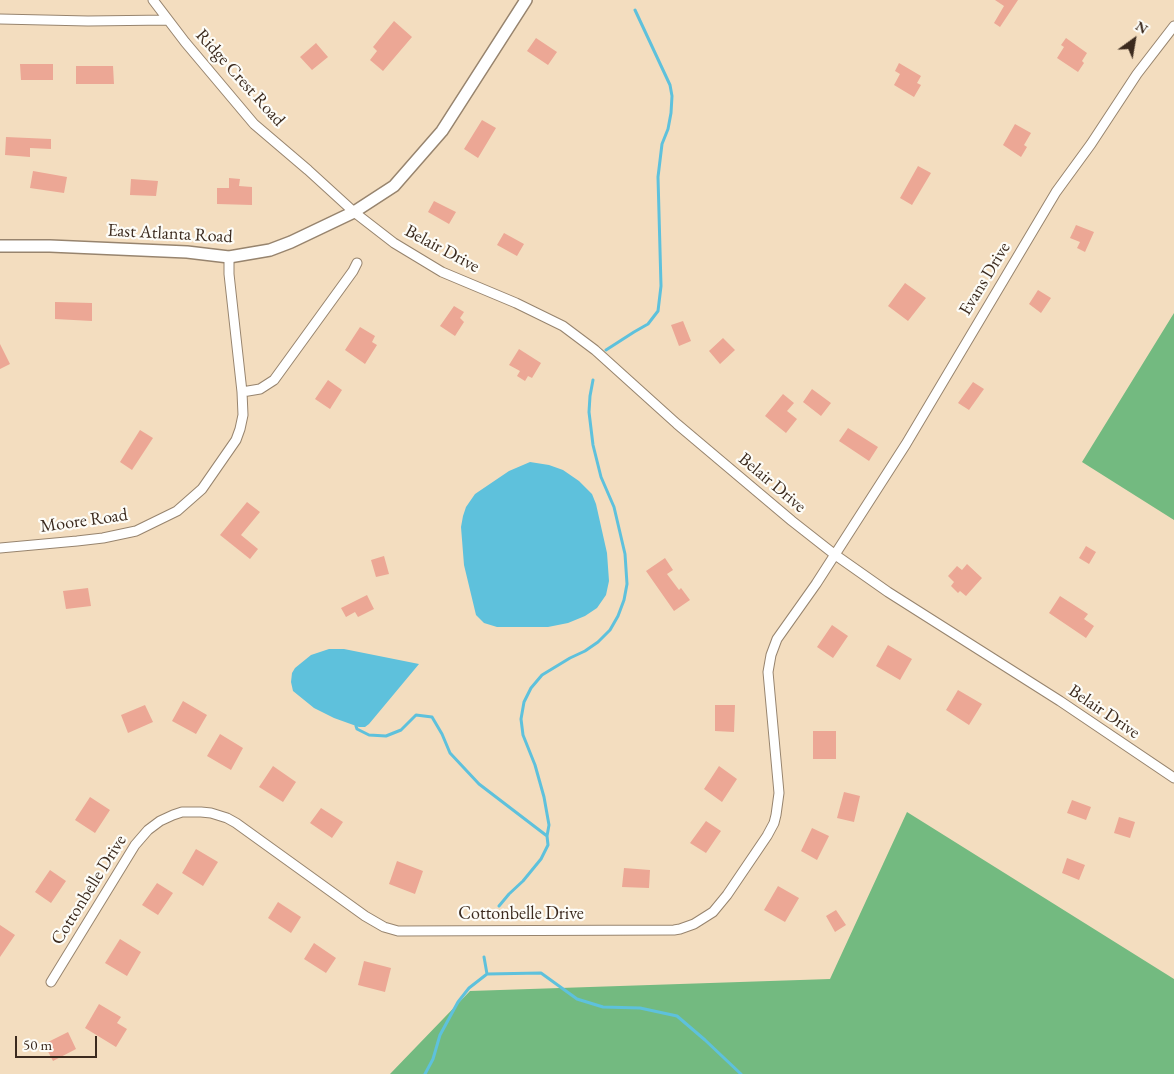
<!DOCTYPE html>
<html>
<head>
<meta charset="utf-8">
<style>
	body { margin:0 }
	#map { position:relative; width:1174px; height:1074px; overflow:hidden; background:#f3ddbf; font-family:"EB Garamond",serif }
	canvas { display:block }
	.north { position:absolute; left:1109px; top:15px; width:50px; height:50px; -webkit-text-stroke:4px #fdfcf7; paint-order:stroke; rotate:32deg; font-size:14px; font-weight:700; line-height:20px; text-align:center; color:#3b2a1e }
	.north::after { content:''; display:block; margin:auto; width:18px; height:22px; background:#3b2a1e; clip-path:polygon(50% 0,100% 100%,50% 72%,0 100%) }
	.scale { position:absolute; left:15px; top:1036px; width:82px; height:22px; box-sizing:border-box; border:2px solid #3b2a1e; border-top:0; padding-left:6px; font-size:15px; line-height:18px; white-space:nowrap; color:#3b2a1e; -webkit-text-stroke:4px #fdfcf7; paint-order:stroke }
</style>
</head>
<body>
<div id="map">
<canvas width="1174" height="1074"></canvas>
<div class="north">N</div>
<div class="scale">50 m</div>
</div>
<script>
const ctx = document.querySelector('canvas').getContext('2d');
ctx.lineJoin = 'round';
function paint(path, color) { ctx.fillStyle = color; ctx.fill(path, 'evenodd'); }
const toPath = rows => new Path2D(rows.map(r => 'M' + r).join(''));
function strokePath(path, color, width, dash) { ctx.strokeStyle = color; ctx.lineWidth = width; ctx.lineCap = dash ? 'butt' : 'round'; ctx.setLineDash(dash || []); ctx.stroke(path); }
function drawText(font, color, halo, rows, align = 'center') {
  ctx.font = font + ' "EB Garamond",serif'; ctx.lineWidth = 4.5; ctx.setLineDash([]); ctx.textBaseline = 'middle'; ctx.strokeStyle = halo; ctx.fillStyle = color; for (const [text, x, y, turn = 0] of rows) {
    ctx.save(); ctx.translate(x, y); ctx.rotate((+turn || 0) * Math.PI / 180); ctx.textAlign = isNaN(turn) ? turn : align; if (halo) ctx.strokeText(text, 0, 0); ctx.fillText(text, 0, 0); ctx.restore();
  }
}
paint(toPath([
	[1174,313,1174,520,1082,462],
	[907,812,1174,979,1174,1074,390,1074,470,991,830,979]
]), '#73ba80');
paint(toPath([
	[530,462,549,465,563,470,579,481,592,494,596,504,607,553,609,581,606,595,597,608,585,616,568,623,548,627,497,627,484,623,476,615,464,565,461,527,463,516,466,507,475,494,509,471],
	[329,649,344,649,419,664,369,724,365,727,359,727,334,718,314,708,293,691,291,682,292,673,295,668,311,655]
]), '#5ec1dc');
strokePath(toPath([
	[606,350,634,332,648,324,658,311,661,286,658,177,662,144,668,129,671,113,672,96,670,85,635,10],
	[356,726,357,729,369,735,386,736,401,730,416,715,432,717,442,734,450,753,479,784,547,836],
	[499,906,509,894,523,881,541,859,548,845,547,836,549,825,544,797,535,765,523,735,521,719,524,702,531,688,542,675,570,658,585,651,598,642,610,630,618,616,624,600,627,584,625,554,614,507,601,477,593,445,589,412,590,396,593,380],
	[484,957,487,974],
	[425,1074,433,1059,440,1035,458,1002,469,988,487,974,541,973,577,999,603,1007,640,1008,677,1016,705,1040,741,1074]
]), '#5ec1dc', 3);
paint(toPath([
	[995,0,1018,0,1000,27,994,23,1004,6],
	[394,21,412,37,383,71,370,60,377,51,373,47],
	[536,38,557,52,548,65,527,51],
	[1066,38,1087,53,1082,61,1084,63,1078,72,1057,58,1064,47,1061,45],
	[316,43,328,57,312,70,300,57],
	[899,63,921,76,917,83,921,85,914,97,894,85,900,74,895,71],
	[20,64,53,64,53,80,21,80],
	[76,66,113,66,114,84,76,84],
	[482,120,496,128,478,158,464,149],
	[1015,124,1031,133,1024,145,1027,147,1021,157,1003,145],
	[6,137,51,139,51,149,30,148,30,157,5,155],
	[918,166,931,173,912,205,900,198],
	[33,171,67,177,64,193,30,188],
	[229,178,240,179,239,186,252,187,252,205,217,204,217,188,229,188],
	[131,179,158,181,156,196,130,195],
	[434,201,456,212,449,224,428,212],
	[1076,225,1094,232,1085,252,1077,248,1080,242,1070,238],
	[504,233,524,244,517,256,497,245],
	[905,283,926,298,908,321,888,306],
	[1038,290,1051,298,1041,313,1029,304],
	[55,302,92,303,92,321,55,319],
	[454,306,464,312,460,318,464,322,455,336,440,326],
	[683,321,691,341,679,346,671,325],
	[360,327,375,336,372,342,377,345,365,364,345,350],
	[723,338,735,350,720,364,709,351],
	[0,344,10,364,0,369],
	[519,349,541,363,532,378,528,376,525,381,517,376,520,371,509,365],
	[328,380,342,390,330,409,315,399],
	[973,382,984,389,969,410,958,403],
	[812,389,831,403,821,416,803,402],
	[783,394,794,403,787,411,797,419,786,433,765,416],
	[848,428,878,447,869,461,839,441],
	[140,430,153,438,132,470,120,462],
	[247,502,260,512,241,535,258,549,250,559,220,535],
	[1086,546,1096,552,1089,564,1079,558],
	[384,556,389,574,376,577,371,560],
	[665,558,673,570,667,574,679,590,681,588,690,600,674,611,646,571],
	[967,564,982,578,966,596,960,591,958,593,951,586,954,582,948,576,957,566,962,570],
	[88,588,91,606,66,609,63,591],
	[367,595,374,609,358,617,355,612,346,617,341,608],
	[1060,596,1088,614,1084,619,1094,626,1086,638,1049,613],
	[832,625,848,636,833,658,817,647],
	[888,645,912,659,900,680,876,666],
	[958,690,982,704,969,725,946,710],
	[183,701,207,715,196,734,172,721],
	[145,705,153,722,128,733,121,715],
	[715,705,735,705,734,732,715,731],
	[813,731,836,731,836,759,813,759],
	[220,734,243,748,231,770,207,756],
	[273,766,296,782,283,802,259,787],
	[719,766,737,779,722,802,704,789],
	[844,792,860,796,854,822,837,818],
	[90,797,110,810,95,833,75,820],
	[1072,800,1091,807,1086,820,1067,813],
	[321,808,343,822,332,838,310,823],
	[1119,817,1135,822,1130,838,1114,833],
	[706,821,721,831,706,853,690,843],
	[812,828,829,836,817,860,801,851],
	[196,849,218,862,203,886,182,873],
	[1067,858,1085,865,1079,880,1062,873],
	[397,861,423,871,415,894,389,884],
	[624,868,650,870,649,888,622,887],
	[50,870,66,881,51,903,35,892],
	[157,883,173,893,158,915,142,905],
	[778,886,799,898,785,922,764,910],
	[278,902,301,917,291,933,268,918],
	[836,910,846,925,835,932,826,916],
	[0,925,15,935,0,957],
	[120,939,141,952,127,976,105,963],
	[314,943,336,958,326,973,304,959],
	[364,961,391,968,385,992,358,985],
	[99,1004,121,1017,117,1023,127,1029,116,1047,85,1028],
	[68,1032,76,1049,53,1061,44,1044]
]), '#eca795');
const minor = toPath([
	[153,0,185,42,254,124,308,170,354,212,394,243,442,272,516,303,563,326,595,350,677,424,792,521,834,554,888,592,1060,701,1174,778],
	[0,19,88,21,168,20],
	[242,392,260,389,274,380,353,271,357,263],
	[0,548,77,541,103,538,136,531,177,511,202,489,236,440,240,429,243,415,242,392,229,274,229,257],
	[51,982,135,845,148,830,160,821,173,815,182,812,201,812,211,813,227,818,236,823,365,916,384,927,398,931,674,930,680,929,694,924,713,912,727,895,767,836,774,823,776,815,779,793,768,672,771,655,777,639,816,584,906,444,1056,192,1091,144,1137,74,1174,26]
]);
const tertiary = toPath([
	[0,246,50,246,187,252,229,257,270,250,291,242,354,212,394,186,442,131,526,0]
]);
strokePath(minor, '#97846e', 11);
strokePath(tertiary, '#97846e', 14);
strokePath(minor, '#fff', 9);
strokePath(tertiary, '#fff', 11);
drawText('18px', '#3b2a1e', '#fdfcf7', [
	["Ridge Crest Road",240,78,48],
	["East Atlanta Road",170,234,3],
	["Belair Drive",442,249,28],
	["Evans Drive",985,279,-59],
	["Belair Drive",772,483,40],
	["Moore Road",84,521,-8],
	["Belair Drive",1104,712,34],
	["Cottonbelle Drive",89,890,-58],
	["Cottonbelle Drive",521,914]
]);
</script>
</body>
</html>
